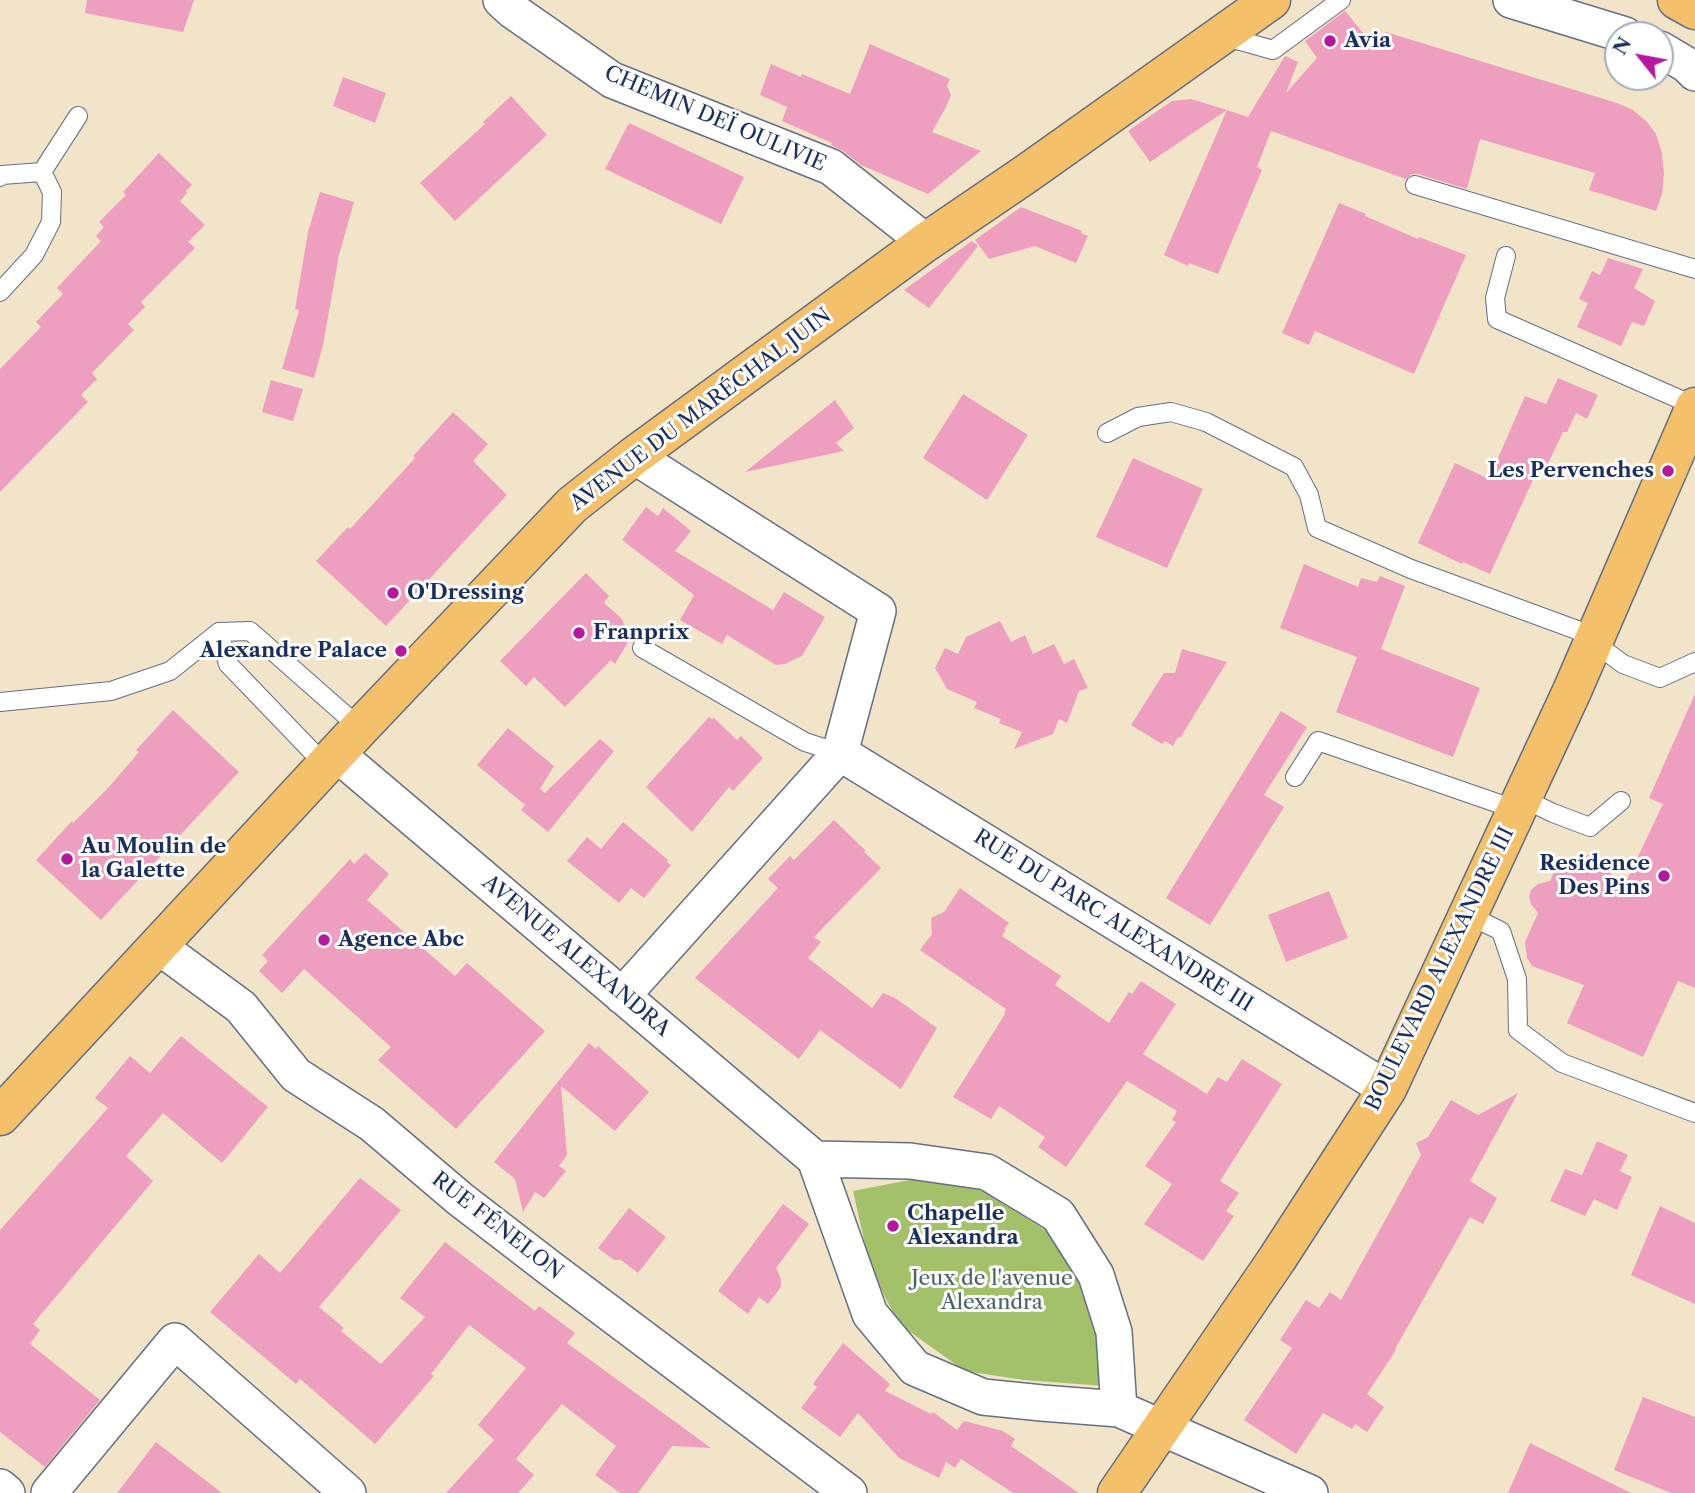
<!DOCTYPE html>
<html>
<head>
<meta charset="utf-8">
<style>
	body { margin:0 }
	#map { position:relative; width:1695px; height:1493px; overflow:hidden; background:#f1e4c9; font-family:"Libre Caslon Text",serif }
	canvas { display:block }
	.north { position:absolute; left:1604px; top:21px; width:70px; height:70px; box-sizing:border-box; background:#fff; border:2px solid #a4acbf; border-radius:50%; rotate:301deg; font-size:19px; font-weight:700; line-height:28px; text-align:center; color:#1b2f5e }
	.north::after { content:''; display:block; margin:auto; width:24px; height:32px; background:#b5179e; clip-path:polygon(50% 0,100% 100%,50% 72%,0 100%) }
</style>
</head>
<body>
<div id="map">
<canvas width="1695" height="1493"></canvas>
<div class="north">N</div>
</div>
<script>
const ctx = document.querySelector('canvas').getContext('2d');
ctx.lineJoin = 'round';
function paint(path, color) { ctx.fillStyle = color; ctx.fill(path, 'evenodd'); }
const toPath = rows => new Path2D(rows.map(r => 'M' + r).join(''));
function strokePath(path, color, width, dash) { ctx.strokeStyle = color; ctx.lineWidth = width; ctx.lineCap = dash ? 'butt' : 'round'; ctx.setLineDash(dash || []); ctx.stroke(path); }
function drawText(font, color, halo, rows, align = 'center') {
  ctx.font = font + ' "Libre Caslon Text",serif'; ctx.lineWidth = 6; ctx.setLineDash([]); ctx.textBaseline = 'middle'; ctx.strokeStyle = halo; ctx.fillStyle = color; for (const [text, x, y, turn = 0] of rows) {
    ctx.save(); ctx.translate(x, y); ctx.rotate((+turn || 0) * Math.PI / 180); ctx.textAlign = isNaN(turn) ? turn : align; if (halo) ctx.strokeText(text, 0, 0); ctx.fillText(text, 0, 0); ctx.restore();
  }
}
paint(toPath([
	[920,1178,983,1191,1050,1233,1085,1288,1100,1333,1105,1386,1024,1380,965,1371,899,1324,880,1287,867,1253,853,1191]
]), '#a3c169');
paint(toPath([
	[87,0,194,0,183,32,85,13],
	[1345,11,1372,44,1386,32,1617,103,1633,110,1647,122,1656,134,1662,153,1664,174,1662,194,1656,211,1589,190,1595,173,1480,139,1467,189,1418,174,1412,174,1406,179,1271,131,1257,167,1262,170,1218,274,1189,263,1188,266,1164,255,1227,110,1248,117,1285,56,1298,62,1286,93,1317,58,1305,41],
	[870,44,950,79,947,86,951,95,946,107,932,132,981,151,928,194,861,165,843,151,831,145,832,143,782,121,787,107,760,95,771,64,801,77,802,74,850,94],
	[343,77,386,93,375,123,333,106],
	[511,96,547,135,455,221,420,183,485,124,483,122],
	[1191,99,1227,110,1150,162,1128,131,1172,101],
	[629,123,744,177,721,224,605,169],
	[159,153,192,185,186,191,187,193,180,201,205,225,188,242,195,248,141,302,145,307,128,324,134,330,92,373,97,379,81,395,88,402,0,492,0,369,41,327,36,322,63,294,57,288,101,241,96,236,104,227,99,222,126,195,123,192],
	[320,192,354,202,339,255,323,345,314,378,282,369,299,310,295,309,308,232],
	[1339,203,1366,214,1365,216,1418,239,1419,237,1466,255,1414,374,1315,331,1309,345,1282,333],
	[1021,207,1082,231,1081,233,1088,236,1076,263,1035,246,989,259,975,240],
	[972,241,978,246,929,308,904,290],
	[1608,258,1643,269,1634,288,1655,301,1644,326,1632,322,1621,346,1577,327,1588,303,1579,299,1592,271,1600,275],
	[1558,378,1598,395,1587,419,1576,413,1567,432,1563,432,1543,474,1537,471,1490,574,1463,562,1462,564,1418,543,1455,463,1489,479,1525,396,1546,404],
	[271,380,303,389,293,421,262,412],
	[963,394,1028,435,987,500,923,458],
	[835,400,854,428,836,443,844,451,745,472],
	[453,412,488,444,473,461,507,495,386,626,316,561,348,527,350,529,415,458,413,456],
	[1133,458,1203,489,1167,568,1096,537],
	[646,507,658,516,663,508,691,531,675,551,773,610,784,592,825,617,802,656,785,664,776,665,727,635,722,644,680,620,694,595,622,540],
	[1304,564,1358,587,1361,578,1377,582,1380,576,1405,586,1381,649,1480,688,1453,757,1336,712,1357,657,1280,628],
	[586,573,609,596,604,603,621,618,631,637,615,664,611,660,565,707,534,677,526,686,500,661],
	[1000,621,1011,642,1025,635,1033,654,1054,644,1064,664,1074,659,1088,688,1079,691,1067,723,1059,719,1053,734,1014,749,1022,732,999,723,1001,719,974,708,977,702,947,689,935,668,945,648,958,654,966,637],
	[1182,649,1227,662,1180,738,1178,737,1173,746,1165,741,1162,744,1131,725,1164,673,1175,673],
	[1695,694,1695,988,1678,981,1643,1057,1567,1023,1584,985,1532,966,1527,958,1525,942,1538,913,1531,904,1529,897,1531,890,1538,884,1550,881,1560,858,1573,863,1581,856,1591,855,1597,858,1623,888,1663,804,1649,798],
	[173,710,239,772,101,920,36,860,72,821,73,823,108,788,139,752,136,750],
	[1281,711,1307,727,1264,795,1284,807,1210,925,1166,898],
	[709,717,712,719,714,718,737,740,741,736,763,758,733,791,729,787,692,832,646,787],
	[508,728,554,766,540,789,545,793,600,739,614,751,548,832,521,810,525,805,477,765],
	[834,820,866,851,864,852,881,868,814,937,821,942,808,958,872,1008,883,993,895,998,937,1028,901,1089,820,1030,799,1059,695,978,778,888,768,879,790,856,794,860],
	[623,822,668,860,667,862,671,865,644,898,631,888,619,903,567,861,587,837,601,849],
	[365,853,389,874,367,900,455,976,467,963,545,1031,456,1129,378,1060,391,1047,304,969,282,993,259,971,268,961,262,955,350,859,354,864],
	[960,888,1009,923,1004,929,1006,930,1002,936,1061,976,1055,985,1109,1023,1129,992,1132,994,1141,981,1176,1004,1143,1054,1207,1094,1218,1077,1227,1082,1242,1059,1282,1084,1220,1181,1239,1193,1226,1211,1234,1216,1203,1261,1144,1224,1172,1184,1145,1166,1176,1122,1172,1120,1177,1111,1127,1081,1066,1167,1038,1147,1045,1137,999,1106,991,1119,953,1097,1005,1014,1004,1013,1006,1009,920,950,932,934,931,918,944,912],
	[1329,891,1348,938,1286,962,1268,915],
	[181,1036,268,1107,222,1163,163,1113,126,1156,153,1181,33,1324,40,1330,30,1344,100,1400,45,1467,0,1432,0,1230,108,1108,95,1098,130,1056,150,1073],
	[589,1043,596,1049,598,1046,649,1092,615,1131,561,1086,567,1155,559,1166,566,1171,544,1198,535,1192,523,1212,515,1179,494,1162],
	[1518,1093,1470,1181,1497,1198,1483,1224,1470,1217,1395,1349,1396,1350,1367,1394,1384,1407,1367,1432,1355,1424,1352,1429,1323,1413,1296,1454,1244,1420,1292,1348,1280,1340,1306,1300,1319,1308,1330,1292,1341,1300,1421,1155,1416,1143,1428,1137,1451,1100,1478,1115],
	[1597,1141,1628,1155,1620,1171,1632,1177,1617,1210,1594,1199,1585,1216,1550,1201,1565,1169,1582,1175],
	[360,1178,401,1210,319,1307,344,1328,341,1331,381,1364,425,1317,400,1298,445,1242,535,1311,539,1306,575,1333,567,1343,711,1448,672,1446,638,1493,620,1493,595,1475,616,1446,562,1404,516,1459,534,1475,518,1493,446,1493,494,1440,478,1425,526,1368,469,1325,431,1374,434,1376,375,1444,300,1379,296,1384,210,1312,259,1254,280,1273],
	[783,1204,809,1224,776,1268,781,1279,781,1286,778,1291,768,1304,759,1297,748,1314,718,1291],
	[1660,1206,1695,1223,1695,1304,1631,1275],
	[629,1208,666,1237,638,1273,621,1260,614,1260,598,1248],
	[843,1343,890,1384,885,1391,931,1414,933,1412,957,1430,964,1421,1003,1431,1015,1439,1011,1446,1079,1493,1013,1493,961,1459,955,1468,946,1462,939,1478,899,1458,858,1413,840,1437,801,1408,817,1387,813,1384],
	[1643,1397,1695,1417,1695,1493,1671,1493,1614,1470],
	[156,1442,222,1493,117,1493],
	[1530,1443,1631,1493,1508,1493]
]), '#ee9fbf');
const lane = toPath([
	[1223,36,1273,50,1341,0],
	[42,172,78,116],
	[0,177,2,175,42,172],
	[1415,185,1695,269],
	[1506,256,1495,298,1497,319,1695,406],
	[0,292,34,255,51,222,52,192,42,172],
	[1107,433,1138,417,1171,412,1206,422,1294,467,1309,495,1317,528,1411,569,1577,630,1623,664,1660,678,1695,662],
	[642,648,805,742,840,753],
	[0,702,111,691,170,671,219,632],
	[326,766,228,664,219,632,250,631,360,728],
	[1295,777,1318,741,1517,810],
	[1522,798,1553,813,1590,827,1621,801],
	[1468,915,1501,931,1517,979,1518,1030,1562,1063,1695,1113]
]);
const street = toPath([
	[501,0,513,11,612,80,831,167,926,242],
	[1511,0,1625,35],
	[1660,49,1687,65,1695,73],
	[634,456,878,611,840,753],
	[337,754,815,1159,870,1314,915,1368,983,1397,1042,1403,1119,1409,1310,1493],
	[158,946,241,1007,296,1075,372,1124,460,1199,551,1269,849,1493],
	[622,996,840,753,1387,1089],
	[815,1159,910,1161,987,1172,1058,1215,1096,1275,1114,1332,1119,1409],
	[0,1487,7,1493],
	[49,1493,175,1341,348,1493]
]);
const primary = toPath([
	[1677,0,1695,10],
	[0,1116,360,728,572,505,634,456,926,242,1026,174,1271,0],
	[1117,1493,1277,1259,1387,1089,1572,691,1695,407]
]);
strokePath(lane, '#666e83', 20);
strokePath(street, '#666e83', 38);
strokePath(primary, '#666e83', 41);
strokePath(lane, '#fff', 18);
strokePath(street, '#fff', 35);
strokePath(primary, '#f4c16a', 38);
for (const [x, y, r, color] of [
	[1330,41,7,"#b5179e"],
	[1668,471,7,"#b5179e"],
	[393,593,7,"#b5179e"],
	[579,633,7,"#b5179e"],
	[401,651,7,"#b5179e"],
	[67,859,7,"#b5179e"],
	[1664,876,7,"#b5179e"],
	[324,940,7,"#b5179e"],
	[893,1226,7,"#b5179e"]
]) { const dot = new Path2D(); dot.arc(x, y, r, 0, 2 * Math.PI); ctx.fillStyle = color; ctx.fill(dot); strokePath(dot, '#fff', 2.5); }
drawText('bold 21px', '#1b2f5e', '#fff', [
	["Avia",1344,41],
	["Les Pervenches",1654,471,"right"],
	["O'Dressing",407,593],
	["Franprix",593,633],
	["Alexandre Palace",387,651,"right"],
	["Au Moulin de",81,847],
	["la Galette",81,871],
	["Residence",1650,864,"right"],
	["Des Pins",1650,888,"right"],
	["Agence Abc",338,940],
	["Chapelle",907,1214],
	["Alexandra",907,1238]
], 'left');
drawText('21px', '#1b2f5e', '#fff', [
	["CHEMIN DEÏ OULIVIE",715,119,23],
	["AVENUE DU MARÉCHAL JUIN",701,410,-37],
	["RUE DU PARC ALEXANDRE III",1113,921,32],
	["AVENUE ALEXANDRA",576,956,40],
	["BOULEVARD ALEXANDRE III",1440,969,-64],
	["RUE FÉNELON",497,1226,38]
]);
drawText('21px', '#4b6262', '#fff', [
	["Jeux de l'avenue",992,1279],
	["Alexandra",992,1303]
]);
</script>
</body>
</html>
